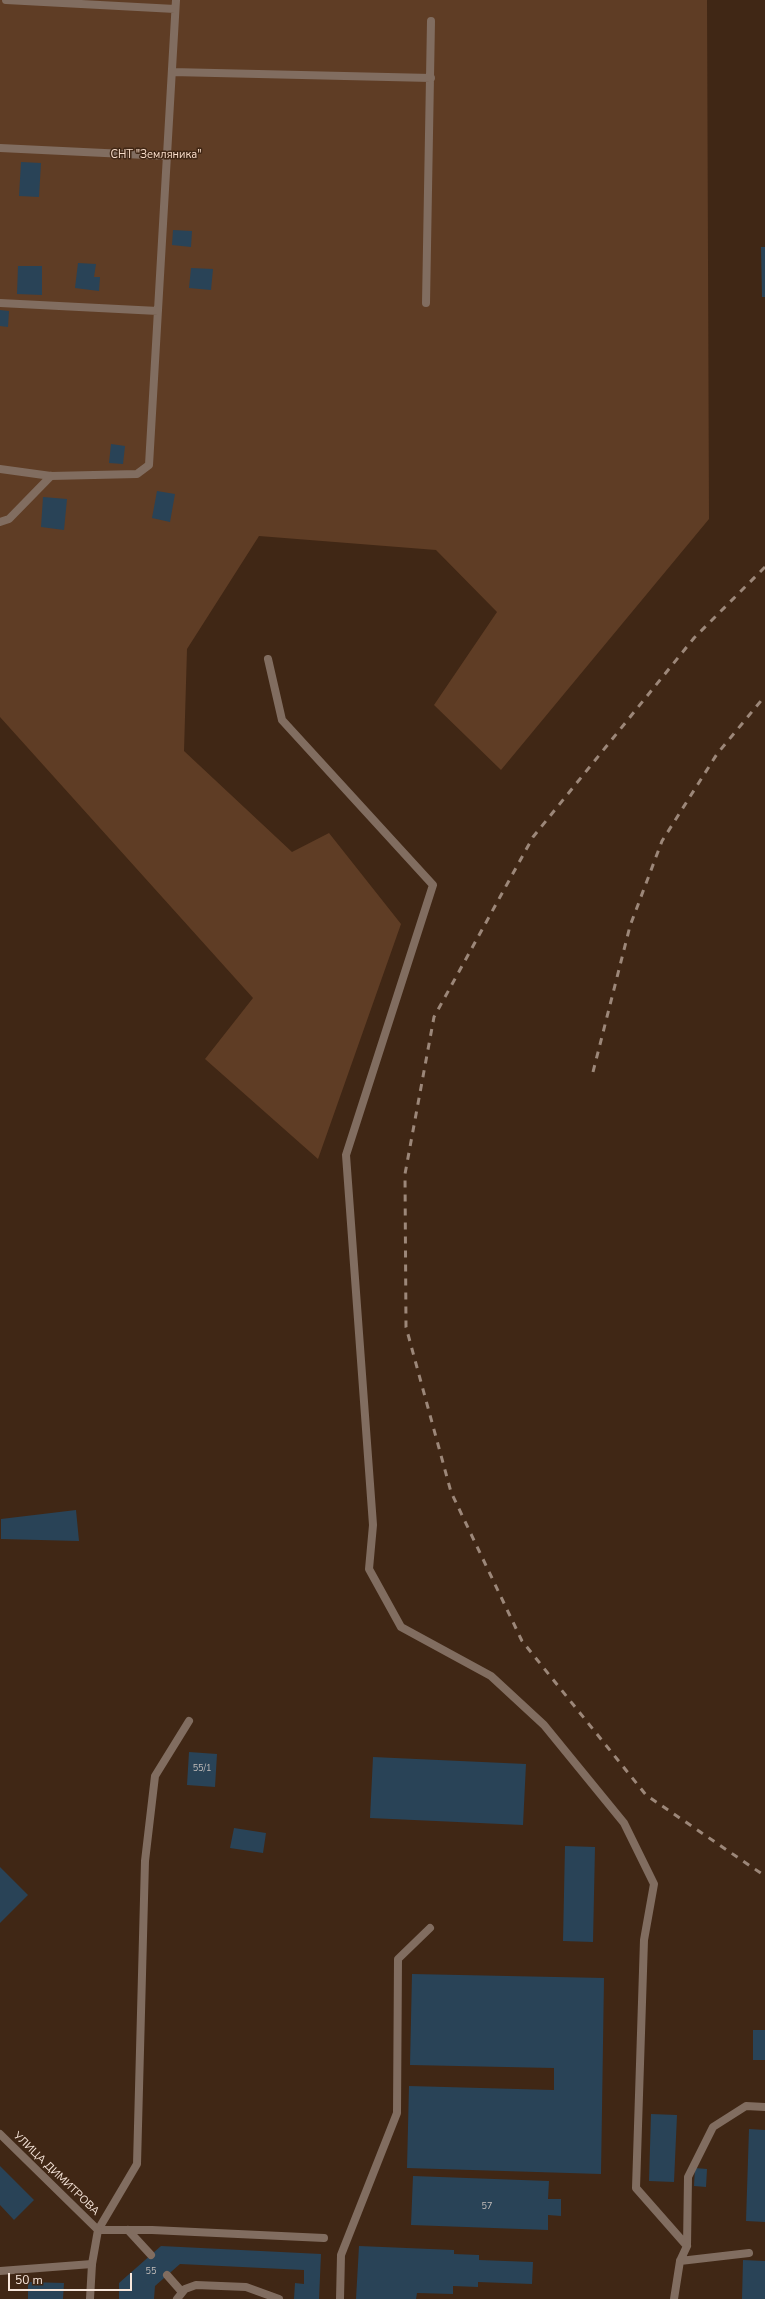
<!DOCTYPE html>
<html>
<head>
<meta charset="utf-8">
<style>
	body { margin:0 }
	#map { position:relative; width:765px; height:2299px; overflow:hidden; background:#402715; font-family:"Nunito Sans",sans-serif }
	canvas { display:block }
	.scale { position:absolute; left:8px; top:2273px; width:124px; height:18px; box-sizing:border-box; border:2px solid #f8e7dc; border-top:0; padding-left:5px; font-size:12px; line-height:14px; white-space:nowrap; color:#f8e7dc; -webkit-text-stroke:3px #402715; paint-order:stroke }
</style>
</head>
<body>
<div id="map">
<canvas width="765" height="2299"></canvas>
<div class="scale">50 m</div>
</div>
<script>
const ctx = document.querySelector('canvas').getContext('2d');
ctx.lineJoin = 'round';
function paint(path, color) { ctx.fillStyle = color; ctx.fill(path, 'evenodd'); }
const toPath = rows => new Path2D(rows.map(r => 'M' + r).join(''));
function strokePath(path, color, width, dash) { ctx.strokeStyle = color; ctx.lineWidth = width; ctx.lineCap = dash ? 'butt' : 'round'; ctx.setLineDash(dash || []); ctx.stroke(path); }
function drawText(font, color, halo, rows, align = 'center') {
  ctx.font = font + ' "Nunito Sans",sans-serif'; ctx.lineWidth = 3; ctx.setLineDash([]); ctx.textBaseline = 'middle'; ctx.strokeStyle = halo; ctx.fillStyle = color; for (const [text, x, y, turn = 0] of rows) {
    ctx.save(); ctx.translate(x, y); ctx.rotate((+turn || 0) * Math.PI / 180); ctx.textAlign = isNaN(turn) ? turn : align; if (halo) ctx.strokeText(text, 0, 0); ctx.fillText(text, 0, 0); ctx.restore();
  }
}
paint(toPath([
	[0,0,707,0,709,519,501,770,434,705,497,612,436,550,259,536,187,649,184,751,292,852,329,833,401,924,318,1159,205,1059,253,998,0,717]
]), '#5f3d25');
paint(toPath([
	[21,162,41,163,39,197,19,196],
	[173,230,192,231,191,247,172,245],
	[761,247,765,247,765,297,762,297],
	[78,263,96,264,94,277,100,277,99,291,75,288],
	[18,266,42,266,42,295,17,294],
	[191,268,213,269,211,290,189,288],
	[0,310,9,311,8,327,0,326],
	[111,444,125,446,123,464,109,463],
	[157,491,175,494,170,522,152,518],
	[43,497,67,499,64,530,41,527],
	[76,1510,79,1541,1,1539,1,1519],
	[189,1752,217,1754,215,1787,187,1785],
	[373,1757,526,1764,523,1825,370,1818],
	[234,1828,266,1833,263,1853,230,1848],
	[565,1846,595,1847,593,1942,563,1941],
	[0,1867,28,1895,0,1923],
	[412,1974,604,1978,601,2174,407,2168,409,2086,554,2090,554,2068,410,2065],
	[753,2030,765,2030,765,2060,753,2060],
	[651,2114,677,2115,674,2182,649,2181],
	[749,2129,765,2130,765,2222,746,2221],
	[0,2166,34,2200,14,2220,0,2205],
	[695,2168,707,2169,706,2187,694,2186],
	[413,2176,549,2181,548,2199,561,2199,561,2216,548,2215,548,2230,411,2225],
	[161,2246,321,2254,319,2299,294,2299,295,2283,304,2284,304,2270,180,2264,155,2286,154,2299,119,2299,119,2283],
	[359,2246,454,2250,454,2254,479,2255,479,2260,533,2262,532,2284,478,2282,478,2287,453,2286,453,2294,417,2293,416,2299,356,2299],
	[743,2260,765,2261,765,2299,742,2299],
	[28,2282,64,2283,63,2299,28,2299]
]), '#294357');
strokePath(toPath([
	[6,0,175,9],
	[172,72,431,78],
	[0,148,167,156],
	[0,303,158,311],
	[426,303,431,21],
	[0,469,51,476,137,474,149,465,176,0],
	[0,522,9,519,51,476],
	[268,659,282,720,433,885,346,1155,373,1525,369,1569,401,1627,491,1676,544,1725,624,1823,654,1884,644,1940,636,2188,687,2246],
	[98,2230,137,2164,145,1861,155,1776,189,1721],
	[98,2230,152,2230,324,2238],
	[128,2230,151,2255],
	[680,2261,749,2253],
	[0,2271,92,2264],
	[167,2275,182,2292],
	[177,2299,185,2289,196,2285,246,2287,279,2299],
	[340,2299,341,2255,397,2113,398,1959,430,1928],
	[674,2299,680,2261,687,2246,688,2177,713,2127,746,2106,765,2107]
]), '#816d60', 8);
strokePath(toPath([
	[0,2134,98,2230,92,2264,90,2299]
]), '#816d60', 8);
strokePath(toPath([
	[765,567,694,638,533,837,434,1017,405,1174,406,1327,451,1492,522,1641,646,1795,765,1876],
	[593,1072,630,926,662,841,717,754,765,696]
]), '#9c8779', 3, [7, 7]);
drawText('9px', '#c4bebb', null, [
	["55/1",202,1769],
	["57",487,2207],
	["55",151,2272]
]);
drawText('11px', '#f9ddca', '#402715', [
	["СНТ \"Земляника\"",156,155]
]);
drawText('11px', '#f8e7dc', '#402715', [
	["УЛИЦА ДИМИТРОВА",56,2174,44]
]);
</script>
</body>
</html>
